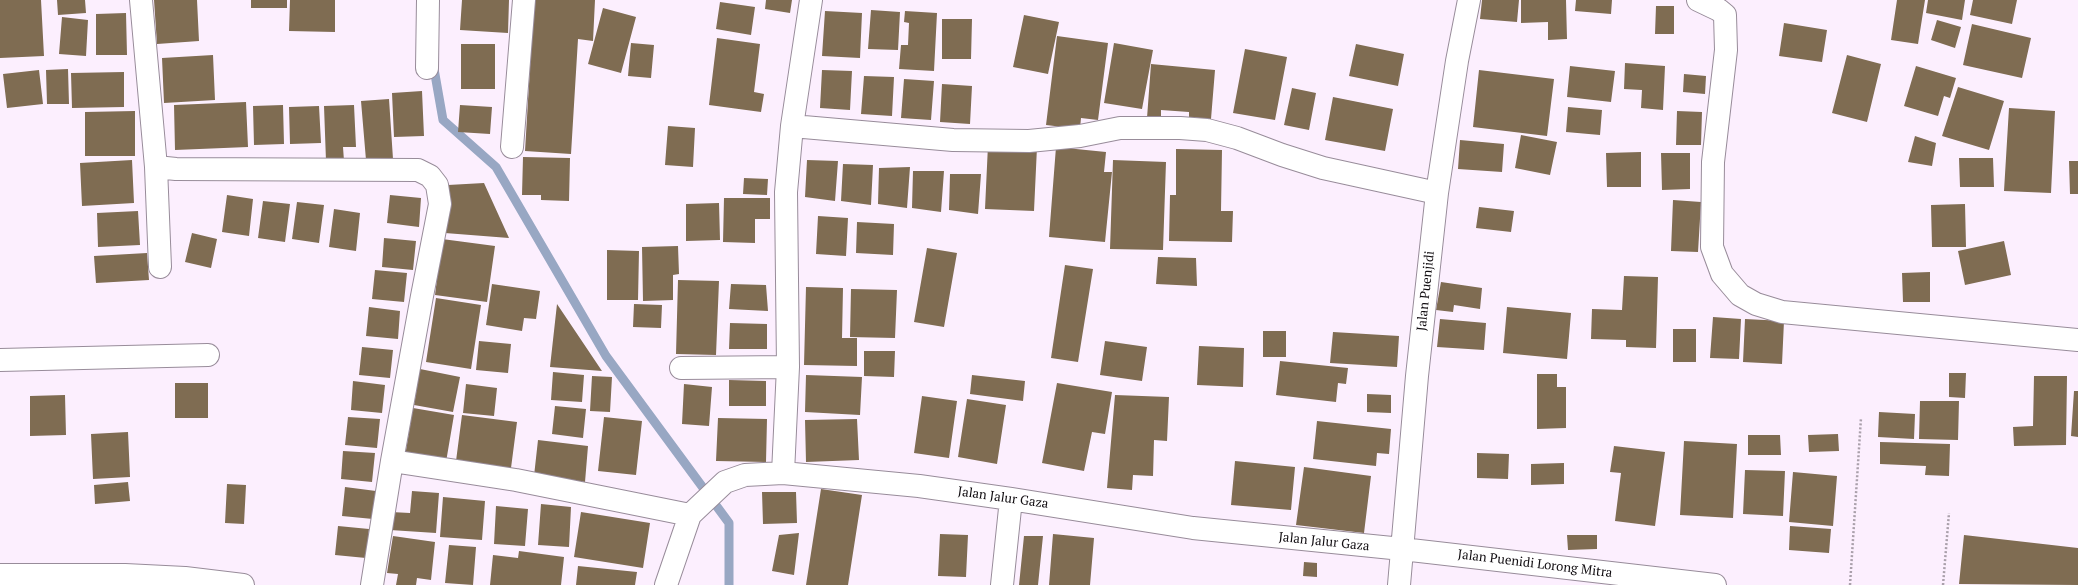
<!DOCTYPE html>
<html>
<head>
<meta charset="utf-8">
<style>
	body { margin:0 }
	canvas { display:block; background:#fceffe }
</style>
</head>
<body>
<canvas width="2078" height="585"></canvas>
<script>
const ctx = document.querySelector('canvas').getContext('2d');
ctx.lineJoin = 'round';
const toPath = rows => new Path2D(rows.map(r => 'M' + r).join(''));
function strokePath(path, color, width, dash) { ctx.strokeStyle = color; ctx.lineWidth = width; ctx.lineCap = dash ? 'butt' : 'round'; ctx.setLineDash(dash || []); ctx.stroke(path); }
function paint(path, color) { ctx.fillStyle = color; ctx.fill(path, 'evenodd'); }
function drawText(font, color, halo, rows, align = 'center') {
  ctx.font = font + ' "PT Serif",serif'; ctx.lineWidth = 4; ctx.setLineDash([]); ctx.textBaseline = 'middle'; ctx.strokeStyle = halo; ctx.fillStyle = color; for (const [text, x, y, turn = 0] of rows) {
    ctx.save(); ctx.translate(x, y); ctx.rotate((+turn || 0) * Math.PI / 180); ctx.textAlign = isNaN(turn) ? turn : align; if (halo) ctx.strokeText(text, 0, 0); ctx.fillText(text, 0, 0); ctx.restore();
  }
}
strokePath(toPath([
	[433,63,443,120,496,167,606,356,729,523,729,585]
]), '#98a7c3', 9);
paint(toPath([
	[0,0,41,0,44,56,0,58],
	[57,0,85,0,86,13,58,15],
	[154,0,197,0,199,41,157,44],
	[251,0,287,0,287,8,251,8],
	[290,0,335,0,335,32,289,31],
	[462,0,509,0,508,33,460,30],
	[534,0,595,0,593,41,578,39,571,154,525,151],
	[766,0,792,0,790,13,765,9],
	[1482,0,1519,0,1517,22,1480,19],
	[1521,0,1566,0,1567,39,1548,40,1548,22,1521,23],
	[1576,0,1612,0,1611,14,1575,11],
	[1897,0,1925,0,1918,44,1891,40],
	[1928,0,1965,0,1962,20,1926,13],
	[1973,0,2017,0,2012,24,1970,15],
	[720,2,755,7,751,35,716,29],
	[1656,6,1674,6,1674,34,1655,34],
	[603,8,636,17,621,73,588,64],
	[871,10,900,12,898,50,868,49],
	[825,11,862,13,860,58,822,56],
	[905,11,937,13,934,71,899,69,901,45,908,45,909,23,904,22],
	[126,13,127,55,96,55,96,14],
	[1024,15,1059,22,1048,74,1013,67],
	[62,17,88,20,86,56,59,54],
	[942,19,972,19,971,59,942,59],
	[1937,20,1961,27,1955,48,1931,40],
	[1784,23,1827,30,1822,62,1779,56],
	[1972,24,2031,38,2022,78,1963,65],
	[1057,36,1108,43,1098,120,1081,118,1080,129,1046,125],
	[717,38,760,44,754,92,764,94,761,112,709,105],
	[631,43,654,45,651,78,628,76],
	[1114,43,1153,50,1142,109,1104,103],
	[461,44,495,44,495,89,461,89],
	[1356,44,1404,54,1398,86,1349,76],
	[1245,49,1287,57,1275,120,1233,113],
	[213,55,215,100,164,103,162,58],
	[1847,55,1881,64,1867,122,1832,113],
	[1625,63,1665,66,1663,110,1641,108,1642,90,1624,89],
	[1151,64,1215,70,1211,119,1189,117,1189,112,1161,110,1161,119,1147,118],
	[1570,66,1615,71,1611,102,1567,97],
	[1916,66,1956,78,1950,98,1944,96,1938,116,1904,106],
	[68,69,69,104,47,104,46,70],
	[39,70,43,104,7,108,3,74],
	[822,70,852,71,850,110,820,108],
	[1479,70,1554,79,1547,136,1473,127],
	[124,72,124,107,72,108,71,73],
	[1684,74,1706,76,1705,94,1683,92],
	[864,76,894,77,892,116,861,114],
	[904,79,934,81,931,120,901,118],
	[942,84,972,86,970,124,940,122],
	[1958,87,2004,101,1989,150,1942,136],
	[1292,88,1316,93,1309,130,1284,125],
	[422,91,424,136,394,137,392,93],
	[1333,97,1393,109,1385,151,1325,140],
	[389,99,393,159,366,160,361,101],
	[246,102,248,147,175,150,174,105],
	[283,105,284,144,254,145,253,106],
	[354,105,356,147,343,147,344,161,326,161,324,106],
	[460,105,492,107,490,134,458,132],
	[319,106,321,143,290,144,289,107],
	[1568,107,1602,110,1600,135,1566,132],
	[2009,108,2055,111,2051,193,2004,191],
	[135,111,135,156,85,156,85,112],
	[1677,111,1702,112,1701,145,1676,145],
	[668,126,695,128,693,167,665,165],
	[1521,135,1557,142,1550,175,1515,168],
	[1915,136,1936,143,1932,166,1908,162],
	[1460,140,1504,144,1502,172,1458,169],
	[988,145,1037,147,1034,211,985,209],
	[1056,147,1106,152,1104,172,1112,172,1105,242,1049,237],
	[1176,149,1222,150,1221,211,1233,211,1232,242,1169,241,1170,195,1176,195],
	[1641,152,1641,187,1607,187,1606,153],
	[1661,153,1690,153,1690,189,1662,190],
	[523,157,570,158,569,201,541,200,541,195,522,195],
	[1959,158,1993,158,1994,187,1960,187],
	[132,160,134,203,82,206,80,163],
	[807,160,838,161,835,201,805,197],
	[1113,160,1166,162,1163,250,1110,249],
	[2069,161,2078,161,2078,194,2070,194],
	[843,164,873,165,871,205,841,201],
	[910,167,907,208,878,204,879,168],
	[913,171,944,171,941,212,912,208],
	[950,174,981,174,978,214,949,210],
	[744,178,768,179,767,195,743,194],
	[484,183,509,238,445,233,448,185],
	[227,195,253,199,249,236,222,232],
	[390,195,421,198,419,227,387,223],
	[724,198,770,198,770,219,755,219,755,243,723,242],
	[1673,200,1701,202,1698,252,1671,251],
	[263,201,290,204,285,242,258,238],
	[297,202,324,205,319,243,292,239],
	[719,203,720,240,686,241,686,204],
	[1965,204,1966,247,1932,247,1931,205],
	[1479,207,1514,211,1511,232,1476,228],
	[334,209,360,213,356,251,329,247],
	[138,211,140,245,98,247,97,213],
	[818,216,848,218,846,256,816,254],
	[857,222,894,224,893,255,856,253],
	[192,233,217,239,211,268,185,262],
	[384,238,416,241,413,270,382,267],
	[442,239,495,246,487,302,435,295],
	[2004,241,2011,275,1965,285,1958,251],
	[678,246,679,274,673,275,673,300,643,301,642,247],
	[927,248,957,253,944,327,914,322],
	[607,250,639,251,638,300,607,300],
	[147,253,149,280,96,283,94,256],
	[1158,257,1196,258,1197,286,1156,284],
	[1065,265,1093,269,1078,362,1051,358],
	[375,270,407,273,404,302,372,299],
	[1930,272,1930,302,1903,302,1902,273],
	[1624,276,1658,277,1656,348,1626,347,1626,340,1591,339,1592,309,1622,310],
	[678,280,719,281,716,355,676,354],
	[1441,282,1482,288,1480,309,1454,305,1453,312,1436,310],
	[492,284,540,291,536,319,524,318,522,331,486,325],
	[731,284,766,285,768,311,729,309],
	[806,287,843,288,842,338,857,338,857,366,804,365],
	[851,289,897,290,895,338,850,337],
	[436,298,481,305,471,369,426,362],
	[557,304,602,371,550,367],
	[634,304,662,305,661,328,633,327],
	[369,307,400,311,398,339,366,336],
	[1507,307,1571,313,1567,359,1503,353],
	[1713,317,1741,319,1739,359,1710,358],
	[1440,319,1486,323,1484,350,1437,347],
	[1745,319,1784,321,1782,364,1743,362],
	[730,323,767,324,767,349,729,349],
	[1673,329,1696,329,1696,362,1673,362],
	[1263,331,1286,331,1286,357,1263,357],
	[1333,332,1399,336,1397,367,1330,363],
	[479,341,511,344,508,373,476,370],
	[1105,341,1147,347,1142,381,1100,375],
	[1199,346,1244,348,1243,387,1197,385],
	[362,347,393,350,390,378,359,375],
	[864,351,895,351,894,377,864,376],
	[1280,361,1348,368,1346,384,1338,383,1336,402,1276,395],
	[420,369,460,377,453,412,414,405],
	[553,372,584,375,582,402,551,400],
	[1949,373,1966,373,1965,398,1949,397],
	[1537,374,1557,374,1557,387,1566,387,1566,428,1537,429],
	[806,375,862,377,860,415,805,412],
	[972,375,1025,381,1023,401,970,394],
	[592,376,612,377,610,412,590,411],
	[2034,376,2067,376,2066,445,2014,446,2013,427,2033,426],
	[729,380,766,381,766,406,729,406],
	[353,381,385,385,382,413,351,410],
	[175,383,208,383,208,418,175,418],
	[1057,383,1112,392,1105,434,1092,432,1084,471,1042,463],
	[466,384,497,388,494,416,463,413],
	[684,384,712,387,709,426,682,424],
	[2074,391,2078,391,2078,437,2071,436],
	[1367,394,1391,395,1391,413,1367,412],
	[65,395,66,435,30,436,30,396],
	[1115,395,1169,397,1167,441,1154,440,1153,476,1133,475,1132,490,1107,488],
	[922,396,957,401,949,458,914,453],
	[967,399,1006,405,997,464,958,457],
	[1920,401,1959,401,1958,440,1919,439],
	[555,406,586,409,583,438,552,434],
	[413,408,454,415,446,462,405,456],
	[1879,412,1915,414,1914,439,1878,437],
	[462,415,517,422,511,468,456,461],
	[348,417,380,419,377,448,345,445],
	[604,417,642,421,636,475,598,471],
	[718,418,767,419,766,462,716,461],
	[857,419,859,460,806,462,805,420],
	[1317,421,1391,429,1389,454,1377,453,1376,466,1313,459],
	[128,432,130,477,93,479,91,434],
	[1838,434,1839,451,1809,452,1808,435],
	[1748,435,1780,435,1781,455,1748,455],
	[538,440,588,446,585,482,534,476],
	[1684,441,1737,444,1733,518,1680,515],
	[1880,442,1950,444,1949,476,1925,475,1926,466,1880,464],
	[1614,446,1665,452,1655,526,1615,521,1621,473,1610,472],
	[343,451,375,453,372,482,341,479],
	[1477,453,1509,454,1508,479,1477,478],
	[1235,461,1295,467,1291,510,1231,505],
	[1564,463,1564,484,1531,485,1531,464],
	[1304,467,1371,476,1364,533,1296,525],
	[1745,470,1785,471,1783,516,1743,514],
	[1793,472,1837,476,1833,526,1789,522],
	[128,482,130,501,95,504,94,485],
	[227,484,246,485,244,524,225,523],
	[345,487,376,491,373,519,342,516],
	[821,489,862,495,848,585,806,585],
	[412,491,439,493,436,533,390,530,391,512,410,513],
	[762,492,796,492,797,523,763,524],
	[443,497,485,501,482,540,440,537],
	[541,504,571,507,569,547,538,545],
	[496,506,528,509,525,546,494,544],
	[581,512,650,523,643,568,574,557],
	[338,526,369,529,366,558,335,555],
	[1790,526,1831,529,1829,553,1789,550],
	[799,533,794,575,772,571,779,535],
	[940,534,968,535,966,577,938,576],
	[1053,534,1094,538,1090,585,1049,585],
	[1567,535,1597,535,1597,549,1568,550],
	[1964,535,2078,548,2078,585,1959,584],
	[393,536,435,542,431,580,417,578,416,585,396,585,398,574,387,573],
	[1024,536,1043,536,1038,585,1019,585],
	[449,545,476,547,473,585,445,583],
	[519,551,564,557,561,585,490,585,493,555,518,558],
	[1304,562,1317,563,1317,577,1303,576],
	[578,566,637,572,635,585,576,585]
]), '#7f6c52');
const street = toPath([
	[141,0,156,167,176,169,418,170,430,176,437,185,440,204,422,296,392,461,372,585],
	[1698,0,1719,10,1725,15,1726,50,1713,162,1712,247,1722,274,1740,295,1756,304,1782,312,2078,340],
	[427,68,428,0],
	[792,126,953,140,1029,141,1080,136,1120,128,1180,128,1207,130,1237,138,1282,155,1323,168,1437,193],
	[512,147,524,0],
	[156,167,160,267],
	[0,360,208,355],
	[681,368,788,367],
	[392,461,516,480,690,515],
	[783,473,788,367,786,192,792,126,811,0],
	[0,575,125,575,185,578,243,585],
	[666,585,690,515,725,482,745,475,783,473,919,486,1011,499,1193,528,1402,549,1715,585],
	[1002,585,1011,499],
	[1399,585,1417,376,1437,193,1457,61,1469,0]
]);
strokePath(street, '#988c9a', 24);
strokePath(toPath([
	[1850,585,1861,418],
	[1943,585,1949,513]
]), '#aaa0ab', 2.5, [2, 2]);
strokePath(street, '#fff', 22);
drawText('13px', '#110d11', '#fff', [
	["Jalan Puenjidi",1426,291,-84],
	["Jalan Jalur Gaza",1003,498,8],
	["Jalan Jalur Gaza",1324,542,6],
	["Jalan Puenidi Lorong Mitra",1535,564,7]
]);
</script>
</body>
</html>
